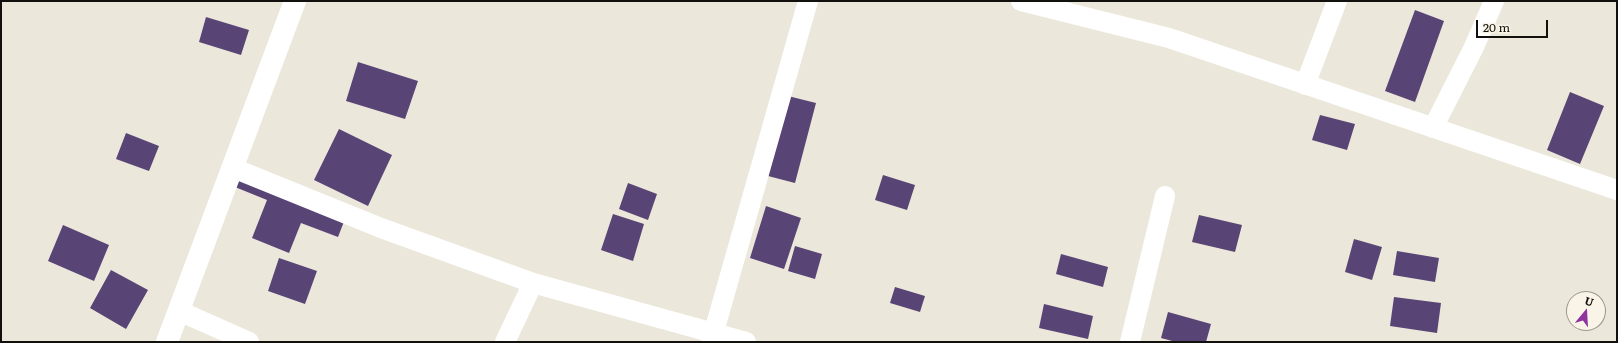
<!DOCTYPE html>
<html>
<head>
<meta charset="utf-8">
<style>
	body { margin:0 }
	#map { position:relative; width:1618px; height:343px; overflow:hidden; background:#ebe7da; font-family:Literata,serif }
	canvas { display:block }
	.frame { position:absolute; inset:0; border:2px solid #12100c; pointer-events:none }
	.north { position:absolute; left:1566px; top:291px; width:40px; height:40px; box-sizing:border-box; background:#f9f4e7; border:1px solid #9d998f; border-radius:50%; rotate:18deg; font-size:11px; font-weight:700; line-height:16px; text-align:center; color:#12100c }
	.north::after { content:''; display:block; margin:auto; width:14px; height:18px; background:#8d349f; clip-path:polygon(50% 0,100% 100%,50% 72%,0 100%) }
	.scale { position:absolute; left:1476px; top:20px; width:72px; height:18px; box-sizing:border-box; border:2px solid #12100c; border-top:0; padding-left:5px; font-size:12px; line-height:14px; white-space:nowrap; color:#12100c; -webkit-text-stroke:3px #f9f4e7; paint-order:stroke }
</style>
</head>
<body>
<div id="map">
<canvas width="1618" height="343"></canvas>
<div class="frame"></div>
<div class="north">U</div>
<div class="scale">20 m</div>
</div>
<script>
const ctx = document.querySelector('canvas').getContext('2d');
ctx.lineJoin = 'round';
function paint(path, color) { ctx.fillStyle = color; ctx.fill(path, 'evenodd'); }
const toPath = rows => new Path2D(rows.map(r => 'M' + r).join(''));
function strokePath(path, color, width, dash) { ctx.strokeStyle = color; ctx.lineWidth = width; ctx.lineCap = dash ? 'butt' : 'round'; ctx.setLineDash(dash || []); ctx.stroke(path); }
paint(toPath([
	[1415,10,1444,21,1415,102,1385,91],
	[206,17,249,30,241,55,199,42],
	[358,62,418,81,405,119,346,101],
	[1570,92,1604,106,1580,164,1547,150],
	[788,96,816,103,795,183,768,176],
	[1320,115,1355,124,1347,150,1312,140],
	[339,129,392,155,368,206,314,180],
	[126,133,159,146,149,171,116,159],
	[883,175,915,185,907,210,875,200],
	[238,177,345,219,338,237,301,223,289,253,252,238,267,200,235,187],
	[628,183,657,194,648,220,619,209],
	[766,206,801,218,784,269,750,258],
	[613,214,644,224,633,261,601,250],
	[1199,215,1242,225,1235,252,1192,242],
	[63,225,109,245,94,281,48,261],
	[1354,239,1382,247,1372,280,1345,272],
	[795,246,822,254,815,279,788,271],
	[1397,251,1439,258,1435,282,1393,275],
	[1061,254,1108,267,1103,287,1056,274],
	[279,258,317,271,305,304,268,291],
	[111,270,148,290,126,329,90,308],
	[895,287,925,296,920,312,890,303],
	[1394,297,1441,303,1437,333,1390,326],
	[1044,304,1093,316,1088,339,1039,328],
	[1168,312,1211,324,1206,342,1176,342,1161,338]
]), '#594476');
strokePath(toPath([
	[1021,1,1169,38,1617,190],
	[1305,85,1337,1],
	[1433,128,1474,47,1494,1],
	[233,168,381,228,533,283,746,342],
	[179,311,249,342],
	[505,342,533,283],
	[711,342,808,1],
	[1130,342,1165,196]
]), '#fff', 20);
strokePath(toPath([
	[167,342,295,1]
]), '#fff', 22);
</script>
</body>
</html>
